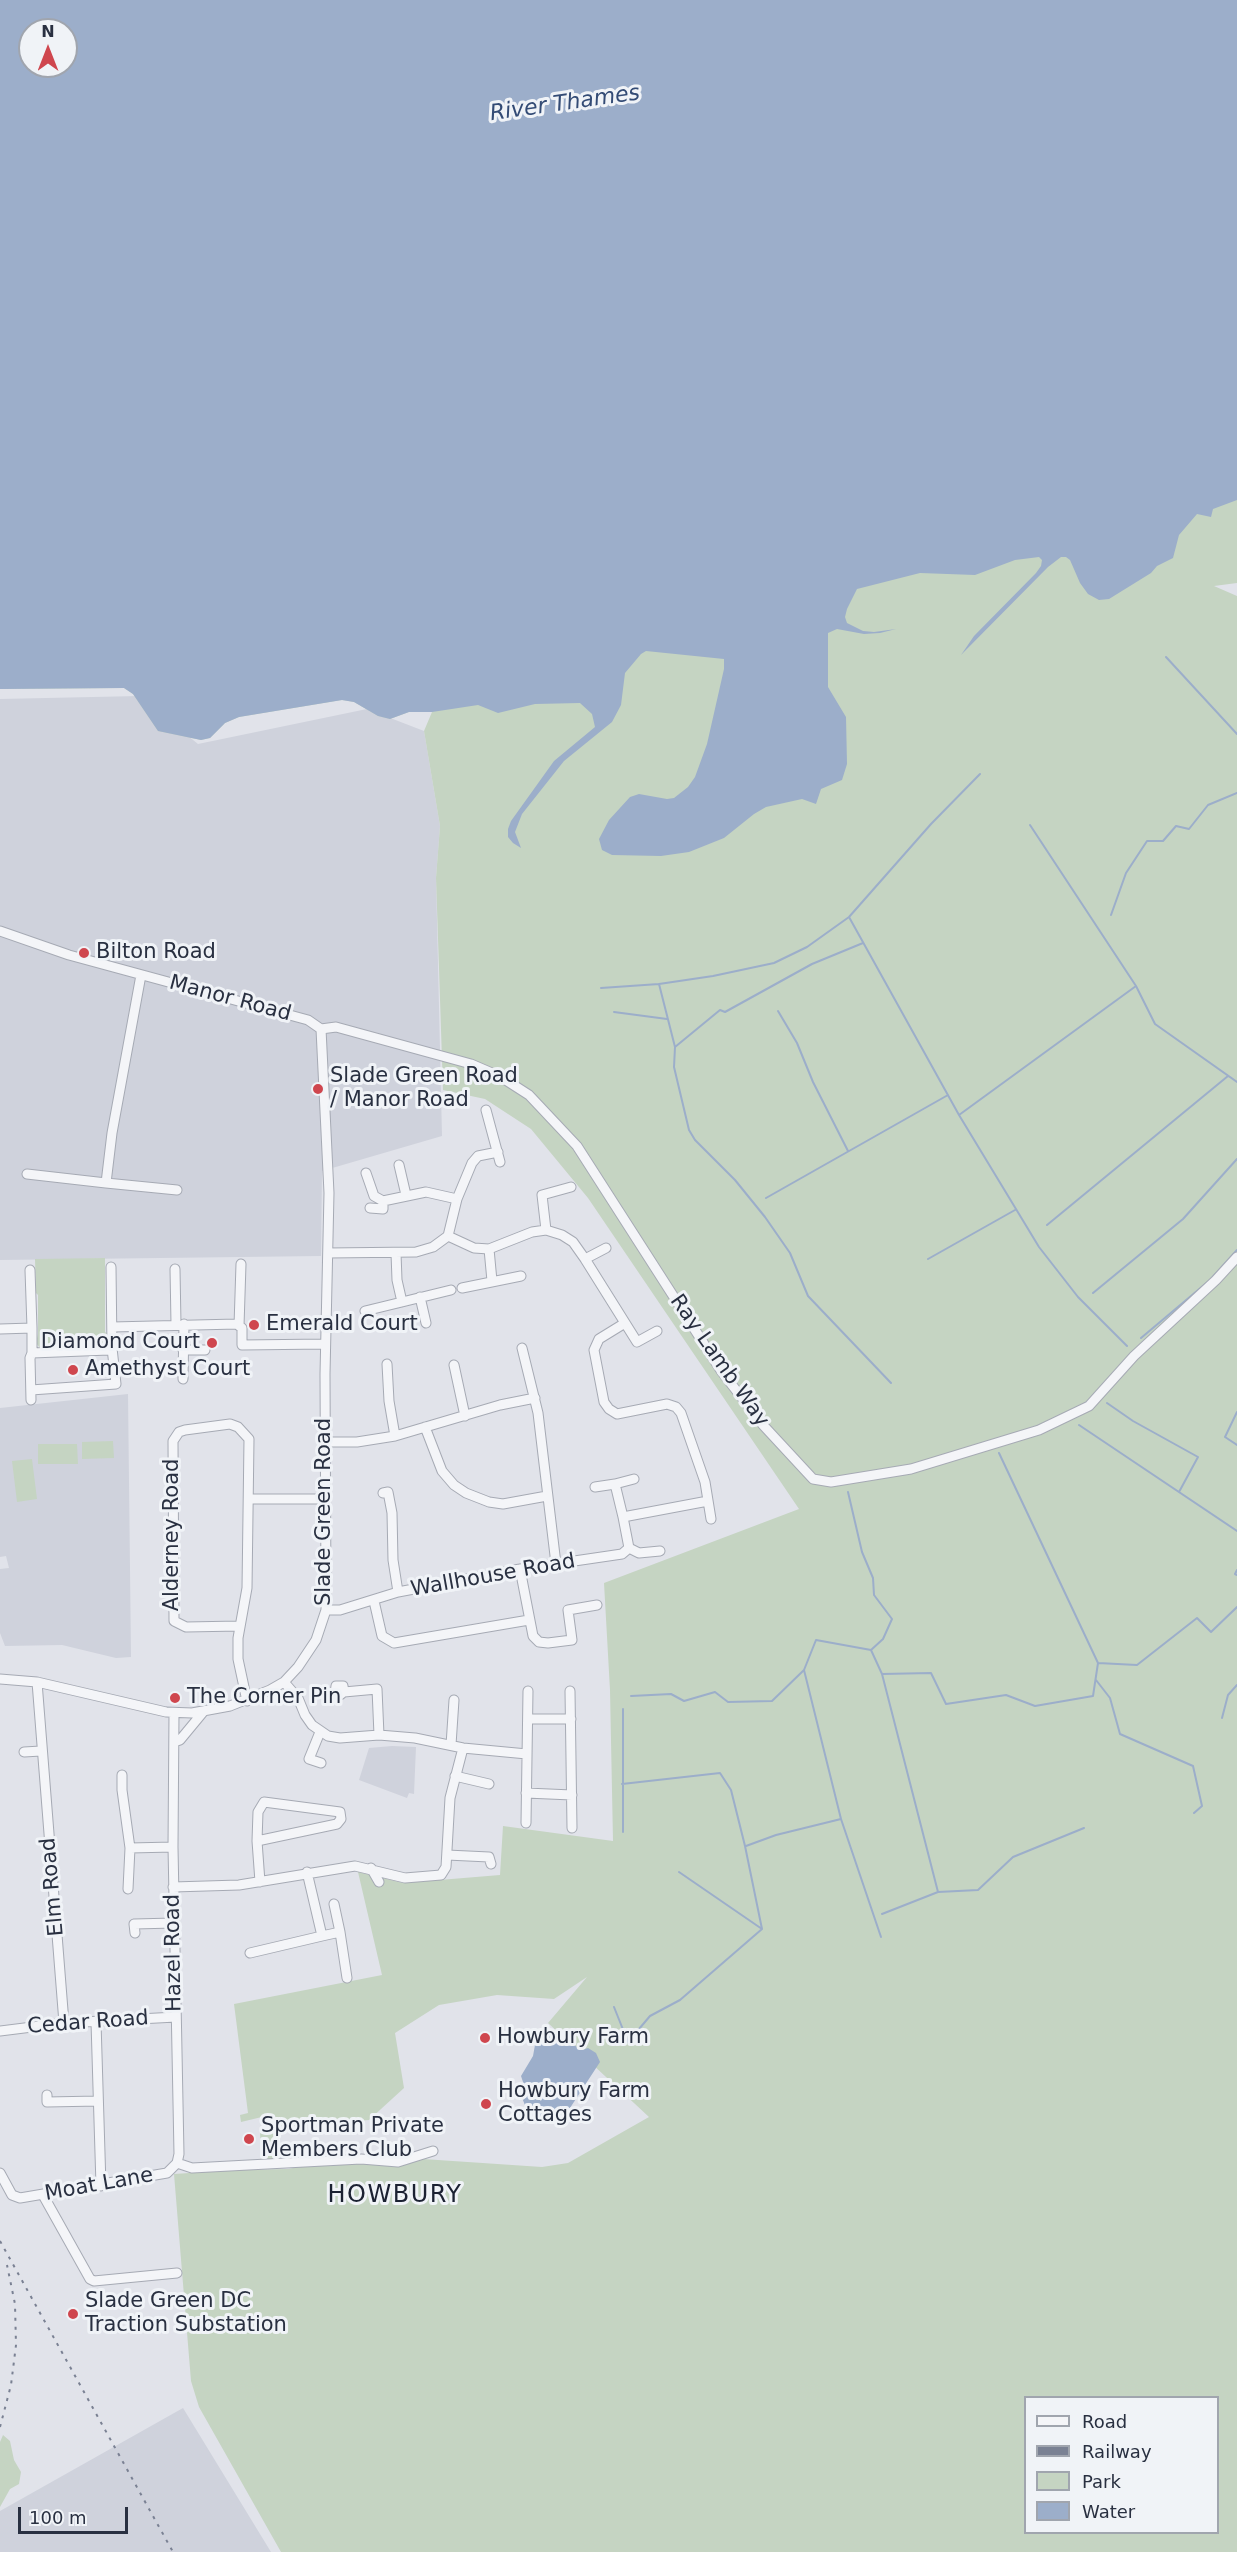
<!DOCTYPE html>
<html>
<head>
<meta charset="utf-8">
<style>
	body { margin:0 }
	#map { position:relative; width:1237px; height:2552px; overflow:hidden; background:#e1e3ea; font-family:"DejaVu Sans",sans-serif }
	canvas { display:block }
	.legend { position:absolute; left:1024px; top:2396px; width:195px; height:138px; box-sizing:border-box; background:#f0f3f7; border:2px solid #a0a5ae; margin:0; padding:8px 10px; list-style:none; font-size:18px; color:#293041 }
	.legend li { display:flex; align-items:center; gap:12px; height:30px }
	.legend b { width:30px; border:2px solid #a0a5ae }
	.north { position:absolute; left:18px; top:18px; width:60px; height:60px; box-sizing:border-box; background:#f0f3f7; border:2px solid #a0a5ae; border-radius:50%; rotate:0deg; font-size:16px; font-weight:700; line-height:24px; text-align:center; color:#293041 }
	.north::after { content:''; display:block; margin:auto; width:21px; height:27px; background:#cf464e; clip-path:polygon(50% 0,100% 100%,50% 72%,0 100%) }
	.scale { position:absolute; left:18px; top:2507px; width:110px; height:27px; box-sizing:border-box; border:3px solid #293041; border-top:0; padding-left:8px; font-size:18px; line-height:21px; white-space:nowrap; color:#293041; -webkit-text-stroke:4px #f0f3f7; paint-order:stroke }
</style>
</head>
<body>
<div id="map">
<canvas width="1237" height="2552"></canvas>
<ul class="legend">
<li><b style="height:8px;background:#f4f5f8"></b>Road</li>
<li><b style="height:8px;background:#7a8193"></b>Railway</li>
<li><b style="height:16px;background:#c5d4c2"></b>Park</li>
<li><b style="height:16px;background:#9caeca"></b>Water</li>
</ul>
<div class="north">N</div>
<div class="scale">100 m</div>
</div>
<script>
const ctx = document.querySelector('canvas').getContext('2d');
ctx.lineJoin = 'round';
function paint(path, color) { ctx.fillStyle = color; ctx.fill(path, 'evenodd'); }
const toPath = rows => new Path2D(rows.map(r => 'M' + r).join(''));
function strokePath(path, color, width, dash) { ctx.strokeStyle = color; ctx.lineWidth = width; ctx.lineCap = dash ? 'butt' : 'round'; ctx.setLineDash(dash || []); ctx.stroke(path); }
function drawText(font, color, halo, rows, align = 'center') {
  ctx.font = font + ' "DejaVu Sans",sans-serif'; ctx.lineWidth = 6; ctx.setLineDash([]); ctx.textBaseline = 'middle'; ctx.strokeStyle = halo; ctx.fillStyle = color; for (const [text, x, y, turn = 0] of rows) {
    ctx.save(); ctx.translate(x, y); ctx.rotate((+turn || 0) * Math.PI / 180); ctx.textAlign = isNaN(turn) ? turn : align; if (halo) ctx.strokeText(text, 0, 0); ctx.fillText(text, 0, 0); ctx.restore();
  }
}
paint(toPath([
	[139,696,198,744,367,709,424,731,440,826,436,878,442,1136,322,1171,321,1256,0,1260,0,699],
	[128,1394,131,1657,116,1658,62,1645,5,1646,0,1633,0,1569,9,1568,6,1556,0,1557,0,1408],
	[392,1746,416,1747,414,1794,409,1793,407,1798,359,1780,369,1748],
	[183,2408,271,2552,0,2552,0,2511]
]), '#cfd2dc');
paint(toPath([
	[1237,387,1237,583,1214,586,1237,596,1237,1250,1234,1255,1237,1257,1237,2552,281,2552,199,2407,191,2381,174,2174,235,2170,288,2169,313,2164,357,2162,385,2166,423,2159,542,2167,568,2163,649,2117,548,2023,587,1977,554,1999,497,1995,439,2005,395,2033,404,2088,369,2120,282,2127,278,2120,266,2116,241,2122,240,2115,248,2113,234,2004,382,1975,358,1872,403,1883,500,1875,503,1826,613,1841,610,1690,604,1583,799,1509,588,1198,531,1129,485,1099,443,1090,436,878,440,826,424,731,432,712,409,712,390,719,378,716,354,702,342,700,239,717,225,723,210,738,201,740,158,731,133,694,124,688,0,689],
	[1026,2398,1218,2398,1218,2532,1026,2532],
	[105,1258,105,1332,109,1335,108,1343,105,1346,89,1347,87,1344,40,1348,36,1343,38,1334,38,1295,36,1293,35,1259],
	[113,1441,114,1458,82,1459,82,1442],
	[38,1444,77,1444,78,1464,38,1464],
	[32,1459,37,1499,17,1502,12,1461],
	[279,2129,279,2162,261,2163,260,2130],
	[3,2435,10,2441,14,2460,21,2472,19,2484,10,2489,0,2507,0,2442]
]), '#c5d4c2');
paint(toPath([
	[0,0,1237,0,1237,500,1213,509,1211,517,1197,514,1179,535,1173,558,1157,566,1151,573,1109,599,1099,600,1088,594,1080,583,1070,560,1066,557,1061,557,1048,567,961,655,974,636,1036,573,1041,566,1042,560,1039,557,1015,560,975,575,920,573,857,589,847,609,845,617,847,623,863,631,874,632,896,629,880,633,864,634,837,629,828,633,828,687,846,717,847,764,842,780,821,789,816,804,802,799,766,807,754,814,724,838,689,852,661,856,612,855,602,850,599,839,609,820,630,797,639,794,667,799,674,798,688,787,695,777,707,744,724,669,724,659,646,651,641,654,625,673,621,705,612,722,564,761,522,814,515,832,521,848,513,843,508,837,508,829,511,821,554,761,595,727,592,714,580,703,535,704,498,713,478,705,432,712,409,712,390,719,378,716,354,702,342,700,239,717,225,723,210,738,201,740,158,731,133,694,124,688,0,689],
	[30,30,66,30,66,66,30,66],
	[551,2035,566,2040,582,2050,588,2048,596,2053,600,2062,570,2108,555,2119,539,2117,526,2108,521,2095,526,2091,535,2095,541,2101,543,2096,524,2085,521,2076,533,2056,535,2045,540,2036]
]), '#9caeca');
strokePath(toPath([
	[1166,657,1237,734],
	[1030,825,1136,986,1155,1024,1237,1082],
	[1111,915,1126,873,1147,841,1163,841,1176,826,1189,829,1208,805,1237,793],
	[849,917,959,1115,1039,1247,1078,1297,1127,1346],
	[659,984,675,1047,674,1067,689,1130,695,1140,735,1180,765,1217,790,1253,808,1296,891,1383],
	[601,988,659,984,713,976,774,963,807,947,849,917,931,824,980,774],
	[778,1011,797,1043,813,1082,848,1151],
	[614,1012,667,1019],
	[675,1047,720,1010,725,1012,812,964,863,943],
	[959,1115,1136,986],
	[766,1198,948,1095],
	[1047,1225,1228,1076],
	[928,1259,1015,1210],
	[1093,1293,1183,1219,1237,1159],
	[1141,1338,1210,1280,1237,1250],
	[1107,1403,1133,1421,1198,1457,1179,1492],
	[1237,1412,1225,1437,1237,1445],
	[1079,1425,1237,1531],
	[1237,1570,1235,1574,1237,1575],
	[871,1650,882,1674,938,1892],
	[1098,1663,1137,1665,1197,1618,1211,1632,1237,1607],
	[804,1670,841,1819,881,1937],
	[882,1674,931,1673,946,1704,1006,1695,1035,1706,1093,1696,1098,1663,999,1453],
	[1096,1680,1110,1698,1120,1734,1193,1766,1202,1806,1194,1813],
	[631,1696,671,1694,684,1701,715,1692,728,1702,772,1701,804,1670,816,1640,871,1650,883,1639,892,1619,874,1595,873,1578,862,1552,848,1492],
	[1222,1718,1228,1695,1237,1685],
	[623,1832,623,1709],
	[746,1846,776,1835,841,1819],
	[679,1872,762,1929],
	[882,1914,938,1892,978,1890,1013,1857,1084,1828],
	[614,2007,628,2042,650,2016,680,2000,762,1929,745,1846,731,1790,720,1773,622,1784]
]), '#9caeca', 2);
const minor = toPath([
	[0,931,69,955,308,1020,321,1029,336,1027,471,1064,501,1077,529,1095,577,1146,722,1372,763,1425,813,1479,831,1482,911,1469,1039,1430,1089,1406,1134,1356,1216,1280,1237,1257],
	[141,975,112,1133,106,1183,177,1190],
	[486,1110,500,1162],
	[399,1165,406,1195],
	[366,1173,374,1196,383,1201],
	[27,1174,106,1183],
	[370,1208,383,1209,383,1201,426,1192,457,1199],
	[546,1230,542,1195,571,1187],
	[448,1236,474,1248,489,1249,532,1232,546,1230,562,1235,573,1242,585,1259,637,1342,657,1331],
	[489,1249,492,1281],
	[328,1253,416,1252,433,1247,448,1236,457,1199,472,1163,478,1156,498,1152],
	[585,1259,606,1248],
	[175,1269,176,1324],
	[30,1270,32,1328],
	[462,1288,521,1276],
	[420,1297,426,1323],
	[402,1302,451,1290],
	[365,1311,402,1302,397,1280,396,1253],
	[625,1323,599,1339,594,1350,604,1402,609,1409,617,1414,667,1404,676,1407,681,1413,705,1482,711,1519],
	[239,1326,241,1264],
	[112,1327,237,1324,242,1328,242,1345,325,1344],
	[0,1329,32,1328,32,1353,109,1350,112,1348],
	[522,1348,538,1413,556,1564],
	[183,1350,205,1350],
	[387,1364,389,1401,395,1436],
	[454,1365,465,1416],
	[183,1379,184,1324],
	[31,1390,116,1384,112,1348,111,1267],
	[31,1400,30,1358,32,1353],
	[425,1427,442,1471,454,1485,466,1493,489,1502,503,1504,547,1496],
	[326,1442,357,1442,395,1436,500,1405,535,1398],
	[615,1484,634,1479],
	[595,1487,615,1484,623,1517],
	[383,1493,388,1492,392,1513,393,1560,398,1592],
	[249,1499,325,1499],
	[629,1548,623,1517,708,1501],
	[520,1569,533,1636,539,1642,548,1643,572,1640,568,1610,597,1605],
	[374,1601,382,1636,394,1643,529,1620],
	[326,1610,340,1610,398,1592,520,1569,622,1554,629,1548,639,1553,660,1551],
	[239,1626,186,1627,174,1621,173,1441,179,1432,185,1430,230,1424,238,1427,249,1439,247,1588,238,1638,238,1659,247,1701],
	[0,1679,37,1682,166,1712,192,1713,230,1706,270,1690,284,1682,298,1667,316,1640,326,1610,326,1595,325,1374,329,1193,321,1029],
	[37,1682,64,2023],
	[284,1682,298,1698,305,1715,312,1725,328,1736,340,1738,379,1735,415,1738,463,1748,527,1754],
	[570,1691,572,1828],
	[344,1692,343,1686,336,1686,335,1693,340,1695,344,1692,377,1689,379,1735],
	[528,1719,571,1719],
	[320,1732,309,1759,321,1763],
	[174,1742,180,1740,204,1711],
	[451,1745,454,1700],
	[24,1752,41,1751],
	[122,1775,122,1790,130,1848,128,1889],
	[455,1776,489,1784],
	[526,1793,572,1795],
	[526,1823,528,1691],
	[257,1841,337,1824,341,1819,340,1812,264,1802,258,1812,257,1841,260,1882],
	[130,1848,173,1847],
	[447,1855,489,1857,491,1864],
	[371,1868,379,1882],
	[173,1887,239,1885,355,1866,405,1878,441,1875,446,1867,450,1798,463,1748],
	[334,1904,340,1932],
	[135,1933,134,1924,174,1923],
	[322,1936,340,1932,347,1978],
	[250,1953,322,1936,307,1872],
	[96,2022,101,2186],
	[0,2031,64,2023,176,2017],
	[47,2095,47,2102,98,2101],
	[177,2163,192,2168,361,2159,398,2162,433,2151],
	[0,2173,12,2195,20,2198,167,2173,177,2163,179,2154,173,1847,174,1713],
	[43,2195,90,2279,94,2281,177,2273]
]);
strokePath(minor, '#a6aab4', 11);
strokePath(minor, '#f4f5f8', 9);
strokePath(toPath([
	[0,2241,173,2552],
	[0,2427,11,2385,16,2345,15,2304,7,2265]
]), '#7a8193', 2, [3, 6]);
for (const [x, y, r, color] of [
	[84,953,6,"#cf464e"],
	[318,1089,6,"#cf464e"],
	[254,1325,6,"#cf464e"],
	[212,1343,6,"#cf464e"],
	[73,1370,6,"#cf464e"],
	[175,1698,6,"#cf464e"],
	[485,2038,6,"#cf464e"],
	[486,2104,6,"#cf464e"],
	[249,2139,6,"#cf464e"],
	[73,2314,6,"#cf464e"]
]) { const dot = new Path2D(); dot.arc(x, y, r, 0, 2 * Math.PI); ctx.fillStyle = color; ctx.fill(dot); strokePath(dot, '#f0f3f7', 2); }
drawText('21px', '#293041', '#f0f3f7', [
	["Bilton Road",96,953],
	["Slade Green Road",330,1077],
	["/ Manor Road",330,1101],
	["Emerald Court",266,1325],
	["Diamond Court",200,1343,"right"],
	["Amethyst Court",85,1370],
	["The Corner Pin",187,1698],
	["Howbury Farm",497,2038],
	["Howbury Farm",498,2092],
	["Cottages",498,2116],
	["Sportman Private",261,2127],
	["Members Club",261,2151],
	["Slade Green DC",85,2302],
	["Traction Substation",85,2326]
], 'left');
drawText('21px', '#293041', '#f0f3f7', [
	["Manor Road",230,999,15],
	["Ray Lamb Way",719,1361,55],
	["Slade Green Road",325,1512,-90],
	["Alderney Road",173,1535,-90],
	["Wallhouse Road",493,1576,-10],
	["Elm Road",53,1887,-95],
	["Hazel Road",174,1953,-91],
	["Cedar Road",88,2023,-4],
	["Moat Lane",99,2185,-10]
]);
drawText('italic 22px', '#334b75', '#f0f3f7', [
	["River Thames",565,104,-8]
]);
ctx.letterSpacing = '1.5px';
drawText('24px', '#1b2132', '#f0f3f7', [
	["HOWBURY",395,2196]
]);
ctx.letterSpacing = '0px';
</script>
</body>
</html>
